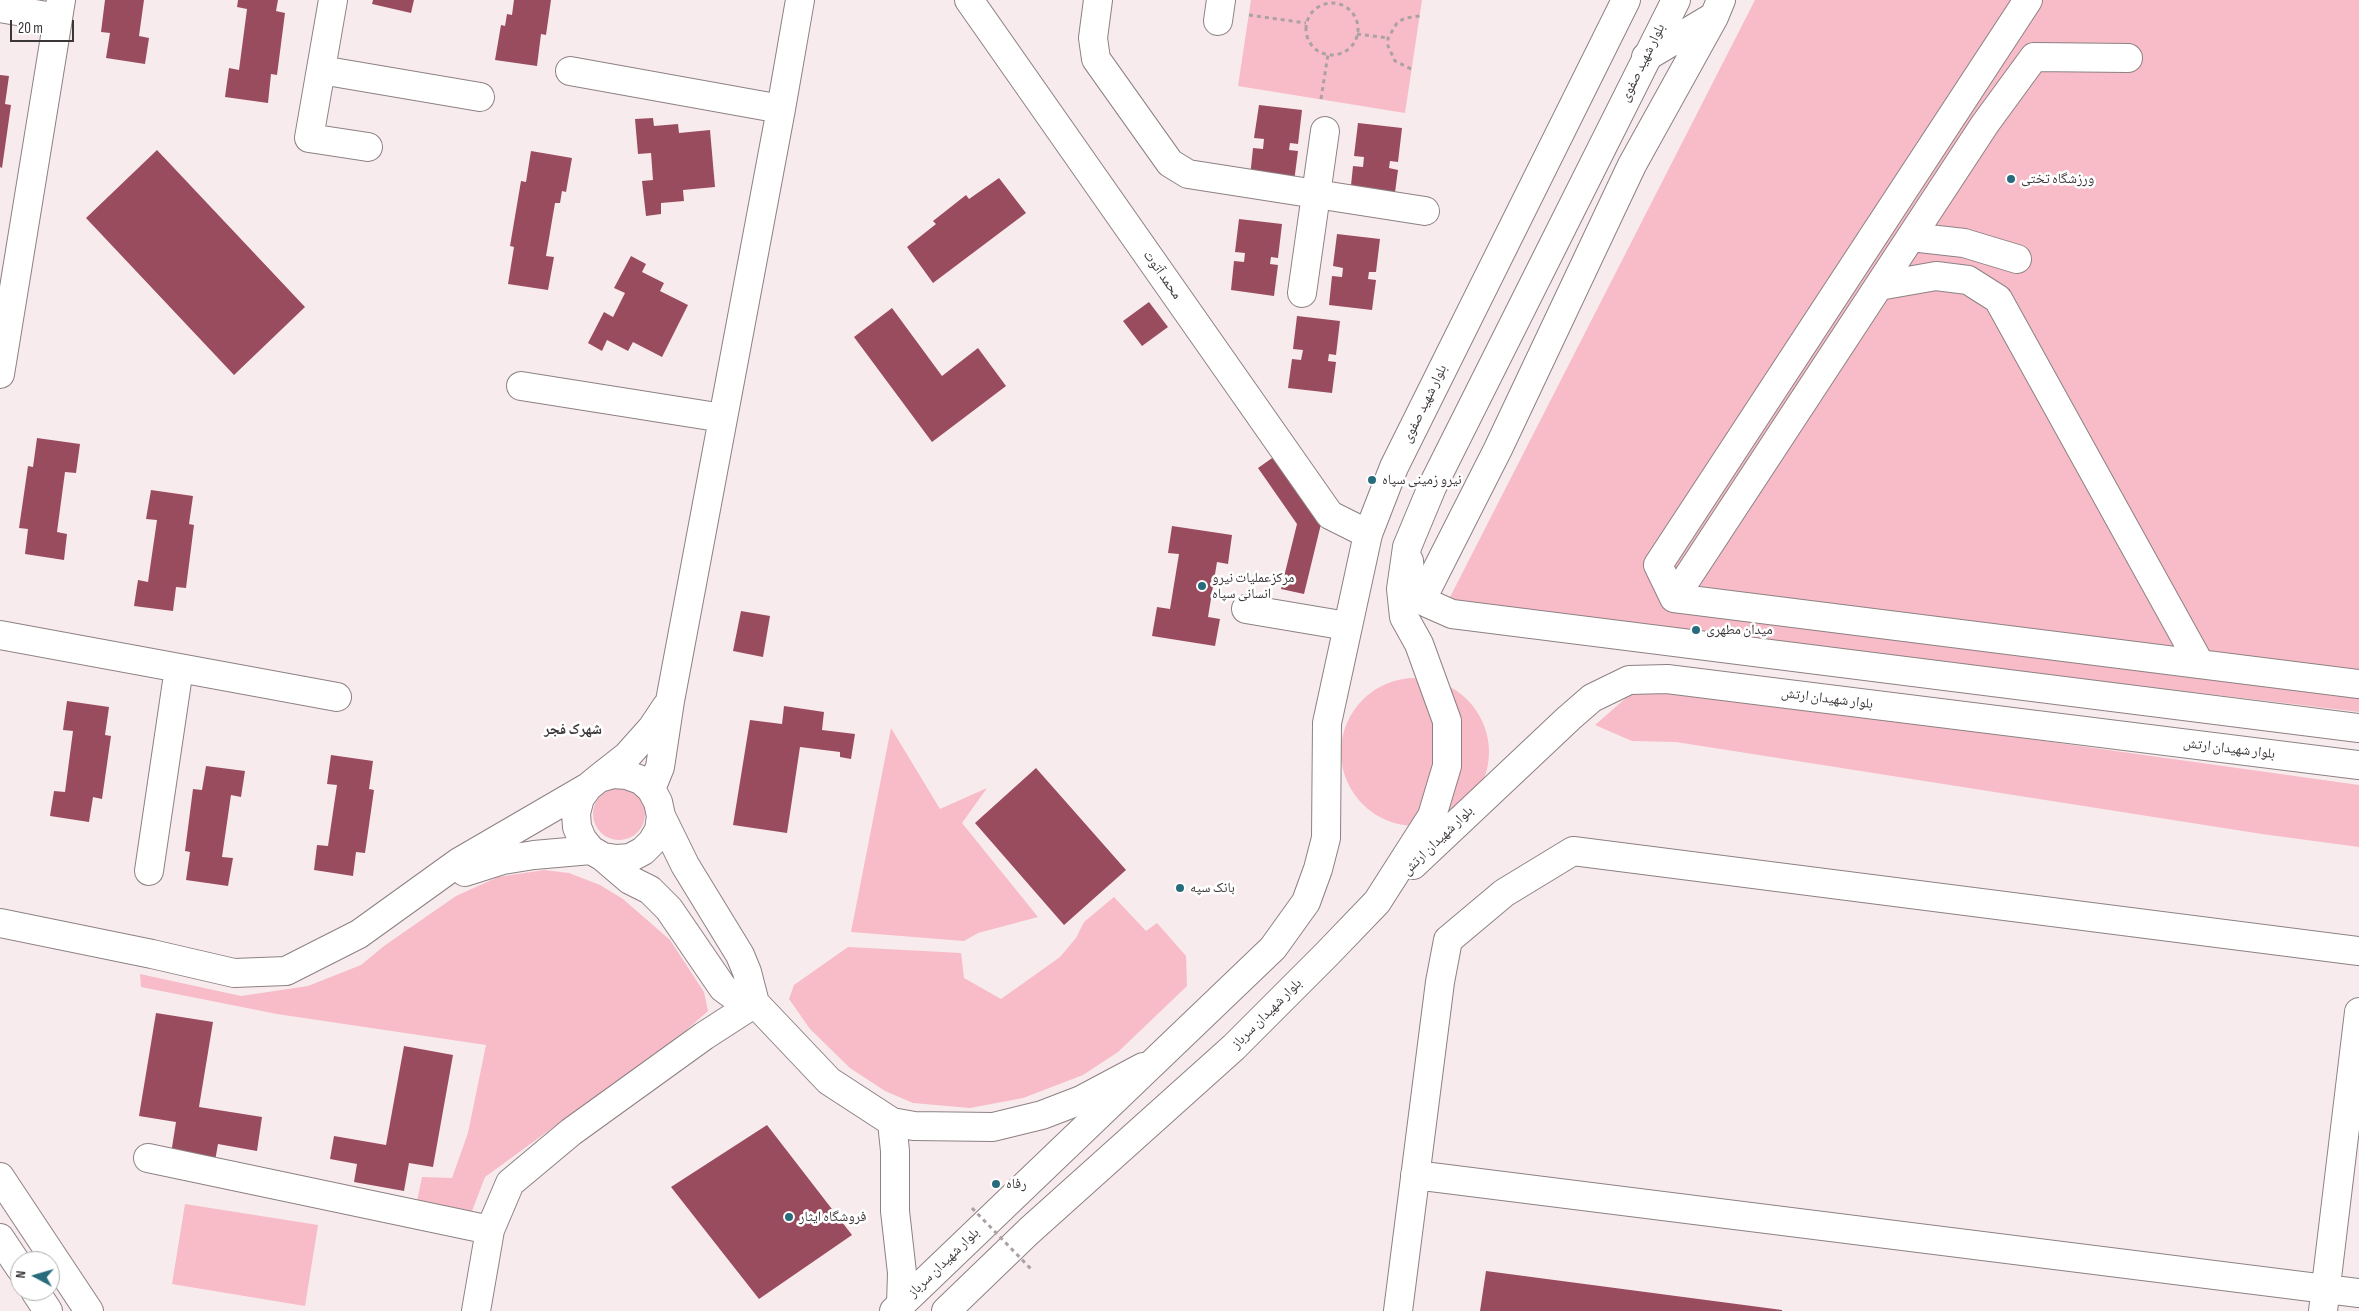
<!DOCTYPE html>
<html>
<head>
<meta charset="utf-8">
<style>
	body { margin:0 }
	#map { position:relative; width:2359px; height:1311px; overflow:hidden; background:#f8ebed; font-family:"Sofia Sans Condensed",sans-serif }
	canvas { display:block }
	.north { position:absolute; left:10px; top:1251px; width:50px; height:50px; box-sizing:border-box; background:#fff; border:1px solid #b1afaf; border-radius:50%; rotate:276deg; font-size:14px; font-weight:700; line-height:20px; text-align:center; color:#3b3637 }
	.north::after { content:''; display:block; margin:auto; width:18px; height:22px; background:#276b7c; clip-path:polygon(50% 0,100% 100%,50% 72%,0 100%) }
	.scale { position:absolute; left:10px; top:20px; width:64px; height:22px; box-sizing:border-box; border:2px solid #3b3637; border-top:0; padding-left:6px; font-size:15px; line-height:18px; white-space:nowrap; color:#3b3637; -webkit-text-stroke:4px #fff; paint-order:stroke }
</style>
</head>
<body>
<div id="map">
<canvas width="2359" height="1311"></canvas>
<div class="north">N</div>
<div class="scale">20 m</div>
</div>
<script>
const ctx = document.querySelector('canvas').getContext('2d');
ctx.lineJoin = 'round';
function paint(path, color) { ctx.fillStyle = color; ctx.fill(path, 'evenodd'); }
const toPath = rows => new Path2D(rows.map(r => 'M' + r).join(''));
function strokePath(path, color, width, dash) { ctx.strokeStyle = color; ctx.lineWidth = width; ctx.lineCap = dash ? 'butt' : 'round'; ctx.setLineDash(dash || []); ctx.stroke(path); }
function drawText(font, color, halo, rows, align = 'center') {
  ctx.font = font + ' "Sofia Sans Condensed","Noto Naskh Arabic",sans-serif'; ctx.lineWidth = 5; ctx.setLineDash([]); ctx.textBaseline = 'middle'; ctx.strokeStyle = halo; ctx.fillStyle = color; for (const [text, x, y, turn = 0] of rows) {
    ctx.save(); ctx.translate(x, y); ctx.rotate((+turn || 0) * Math.PI / 180); ctx.textAlign = isNaN(turn) ? turn : align; if (halo) ctx.strokeText(text, 0, 0); ctx.fillText(text, 0, 0); ctx.restore();
  }
}
paint(toPath([
	[1251,0,1422,0,1405,113,1238,86],
	[1755,0,2359,0,2359,712,1447,603],
	'1341 752a74 74 0 1 1 148 0a74 74 0 1 1-148 0Z',
	[1635,690,1686,691,2359,785,2359,847,2262,834,1676,742,1632,741,1595,725],
	[891,728,940,809,987,788,962,823,1038,917,978,933,964,941,851,932],
	'593 814a26 26 0 1 1 52 0a26 26 0 1 1-52 0Z',
	[544,870,569,873,600,885,623,899,646,919,670,940,704,992,708,1011,684,1032,485,1177,472,1211,417,1201,422,1177,452,1178,468,1133,486,1045,277,1014,141,987,140,974,241,996,308,986,361,965,384,946,456,896,498,877],
	[1114,897,1146,931,1157,923,1186,956,1187,986,1118,1052,1083,1075,1023,1098,970,1108,913,1103,885,1091,850,1068,810,1029,789,999,794,985,848,947,961,953,964,978,1001,999,1060,957,1076,938,1084,922],
	[185,1204,318,1225,305,1306,172,1284]
]), '#f7bcc7');
paint(toPath([
	[105,0,144,0,139,36,149,38,145,64,106,58,110,33,101,32],
	[238,0,278,0,276,11,285,13,277,75,271,74,268,103,225,97,229,68,239,70,247,9,237,7],
	[373,0,414,0,411,13,372,4],
	[514,0,551,0,546,35,541,34,537,66,495,60,501,25,505,26,507,14,512,15],
	[0,75,9,76,5,104,11,105,2,168,0,167],
	[1259,105,1302,110,1298,144,1290,143,1289,150,1298,151,1294,182,1250,177,1253,148,1263,149,1264,139,1254,138],
	[653,118,654,126,678,124,679,133,710,130,715,187,683,190,684,201,661,203,661,214,646,216,642,181,653,180,651,153,638,154,635,119],
	[1358,123,1402,128,1398,162,1390,161,1389,168,1398,170,1394,200,1350,195,1353,166,1363,167,1364,157,1354,156],
	[157,150,305,307,234,375,86,218],
	[531,151,572,158,566,192,562,191,560,203,555,203,546,256,554,257,548,290,508,284,514,247,510,246,521,181,526,182],
	[999,178,1026,213,933,283,907,247,936,224,933,221,966,195,969,199],
	[1239,219,1282,224,1278,258,1271,257,1270,264,1278,265,1274,296,1231,290,1234,261,1244,262,1245,253,1235,252],
	[1337,234,1380,239,1376,272,1369,272,1368,279,1376,280,1372,310,1329,305,1332,276,1342,277,1343,268,1333,266],
	[631,256,646,264,642,272,664,283,660,291,688,305,662,357,633,342,628,351,607,340,602,351,588,343,604,312,613,317,625,293,614,288],
	[1149,302,1168,327,1142,346,1123,321],
	[892,308,942,376,978,348,1006,386,932,442,854,337],
	[1297,316,1340,321,1336,355,1329,354,1328,361,1336,362,1332,393,1288,388,1292,359,1301,360,1303,350,1293,349],
	[37,438,80,444,76,473,65,472,57,532,67,534,64,560,25,554,28,529,19,528,28,466,33,467],
	[1275,456,1321,524,1304,594,1281,589,1297,524,1258,468],
	[151,490,193,496,189,524,194,525,186,588,176,587,173,611,134,606,138,580,148,582,157,520,146,519],
	[1172,526,1232,535,1228,564,1217,562,1208,617,1220,619,1215,646,1152,636,1157,607,1170,609,1179,554,1168,553],
	[741,611,770,616,763,657,733,651],
	[67,701,109,707,105,735,111,736,102,799,93,797,89,822,50,816,54,791,65,792,73,731,63,730],
	[784,706,824,712,822,730,855,734,851,759,840,757,840,752,800,747,787,833,733,825,750,720,782,724],
	[331,755,373,761,369,789,374,790,365,853,356,852,353,876,314,870,317,845,328,846,337,785,327,784],
	[206,766,245,771,241,797,231,795,222,857,233,858,228,886,186,880,190,852,185,851,193,789,202,790],
	[1036,768,1126,870,1064,925,975,823],
	[156,1013,213,1022,199,1107,262,1117,257,1151,218,1144,215,1161,171,1154,176,1122,139,1116],
	[404,1046,453,1055,433,1167,409,1163,404,1191,354,1182,357,1164,330,1159,334,1136,386,1145],
	[767,1125,852,1235,759,1299,671,1187],
	[1486,1271,1782,1310,1782,1311,1480,1311]
]), '#9a4c5f');
const minor = toPath([
	[333,0,309,138,368,147],
	[969,0,1330,515,1368,534],
	[1098,0,1093,38,1096,59,1170,163,1188,174,1425,211],
	[2028,0,1658,565,1674,598,2359,684],
	[0,8,58,18],
	[1218,21,1221,0],
	[1646,57,1713,17],
	[321,70,480,97],
	[570,71,781,109],
	[1911,237,1964,243,2017,259],
	[1879,286,1936,276,1968,280,1998,299,2200,664],
	[1302,293,1325,131],
	[0,374,61,0],
	[521,386,723,418],
	[1423,597,1498,449,1632,165,1714,17,1721,0],
	[1674,598,1985,124,2034,57,2128,58],
	[1246,609,1347,626],
	[0,635,337,697],
	[599,778,627,756,652,728,666,707],
	[651,789,660,767,670,701,781,109,800,0],
	[661,816,685,865,740,955,747,972,755,1003,829,1081,892,1122,914,1126,993,1127,1042,1115,1081,1100,1143,1067],
	[603,857,630,880,650,890,669,909,723,988,742,1002,755,1003],
	[149,871,179,668],
	[465,872,503,860,534,855,591,850,603,857,617,859,630,858,643,851,652,842,659,830,661,816,658,802,651,789,641,780,627,775,613,774,599,778,588,787,580,798,576,813,577,827,582,839,591,850],
	[0,923,152,954,234,973,286,971,359,934,459,862,588,787],
	[892,1122,895,1151,895,1211,902,1273,901,1305],
	[148,1158,490,1230],
	[1415,1175,2359,1293],
	[0,1177,89,1311],
	[0,1238,20,1268],
	[35,1291,48,1311],
	[476,1311,490,1230,510,1183,571,1132,704,1036,755,1003],
	[1398,1311,1440,982,1448,940,1504,893,1573,851,2359,951],
	[2323,1311,2359,1012]
]);
const major = toPath([
	[1409,561,1411,583,1427,603,1452,614,2359,728],
	[1413,865,1569,718,1592,698,1629,680,1667,679,2359,765],
	[894,1311,1273,948,1306,902,1318,869,1326,838,1327,723,1368,534,1394,467,1626,0],
	[946,1311,1029,1231,1234,1047,1326,955,1377,902,1432,816,1447,766,1447,721,1419,644,1404,617,1401,589,1407,547,1432,487,1676,0]
]);
strokePath(minor, '#8d8183', 30);
strokePath(major, '#8d8183', 30);
strokePath(toPath([
	'1306 29a26 26 0 1 1 52 0a26 26 0 1 1-52 0Z',
	[1249,15,1306,23],
	[1357,34,1388,38],
	[1411,69,1395,61,1388,46,1388,38,1397,23,1405,18,1420,16],
	[1321,99,1328,54]
]), '#aba1a3', 3, [4, 4]);
strokePath(minor, '#fff', 28);
strokePath(major, '#fff', 28);
strokePath(toPath([
	[972,1208,1031,1269]
]), '#aba1a3', 3, [4, 4]);
for (const [x, y, r, color] of [
	[2011,179,5,"#276b7c"],
	[1372,480,5,"#276b7c"],
	[1202,586,5,"#276b7c"],
	[1696,630,5,"#276b7c"],
	[1180,888,5,"#276b7c"],
	[996,1184,5,"#276b7c"],
	[789,1217,5,"#276b7c"]
]) { const dot = new Path2D(); dot.arc(x, y, r, 0, 2 * Math.PI); ctx.fillStyle = color; ctx.fill(dot); strokePath(dot, '#fff', 2); }
drawText('14px', '#3b3637', '#fff', [
	["بلوار شهید صفوی",1643,63,-64],
	["محمد آتوت",1162,275,55],
	["بلوار شهید صفوی",1425,404,-64],
	["بلوار شهیدان ارتش",1827,699,7],
	["بلوار شهیدان ارتش",2229,749,7],
	["بلوار شهیدان ارتش",1438,841,-44],
	["بلوار شهیدان سرباز",1267,1014,-45],
	["بلوار شهیدان سرباز",944,1263,-44]
]);
drawText('14px', '#3b3637', '#fff', [
	["ورزشگاه تختی",2021,179],
	["نیرو زمینی سپاه",1382,480],
	["مرکزعملیات نیرو",1212,578],
	["انسانی سپاه",1212,594],
	["میدان مطهری",1706,630],
	["بانک سپه",1190,888],
	["رفاه",1006,1184],
	["فروشگاه ایثار",799,1217]
], 'left');
drawText('bold 15px', '#3b3637', '#fff', [
	["شهرک فجر",573,730]
]);
</script>
</body>
</html>
